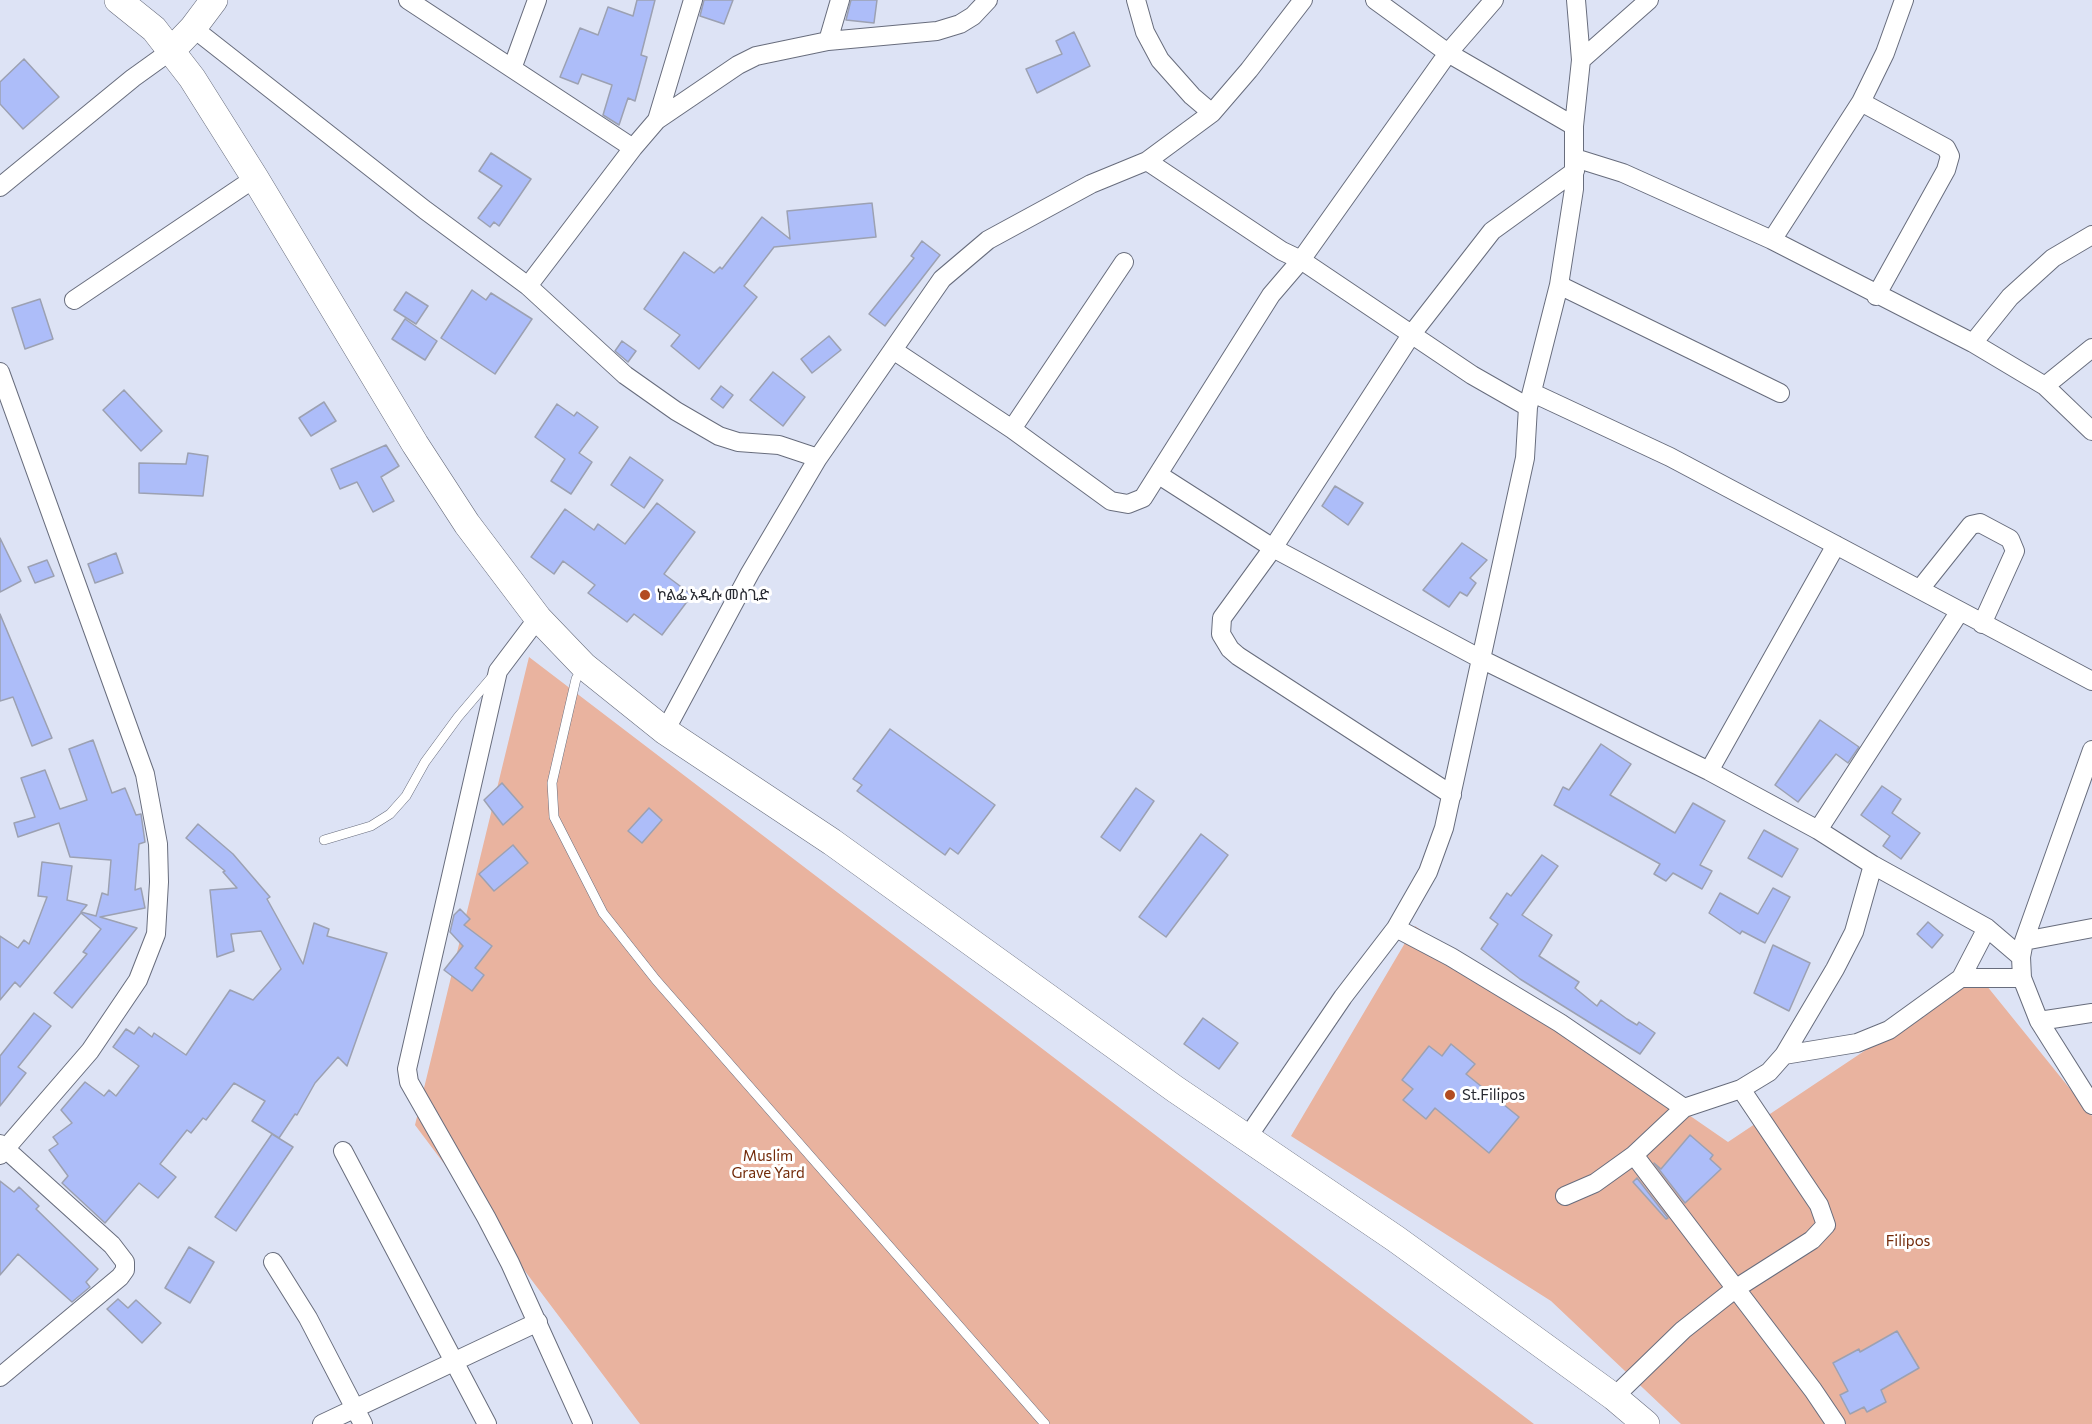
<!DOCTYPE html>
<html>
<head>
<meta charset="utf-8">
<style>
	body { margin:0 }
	canvas { display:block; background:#dde3f5 }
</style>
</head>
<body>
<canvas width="2092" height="1424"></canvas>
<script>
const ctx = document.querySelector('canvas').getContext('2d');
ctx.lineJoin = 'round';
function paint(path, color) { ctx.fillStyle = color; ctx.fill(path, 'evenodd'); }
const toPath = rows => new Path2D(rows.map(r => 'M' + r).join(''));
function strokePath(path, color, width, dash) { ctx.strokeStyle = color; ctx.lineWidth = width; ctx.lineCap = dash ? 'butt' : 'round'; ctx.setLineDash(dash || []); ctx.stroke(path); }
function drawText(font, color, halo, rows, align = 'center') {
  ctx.font = font + ' Commissioner,"Noto Sans Ethiopic",sans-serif'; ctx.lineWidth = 6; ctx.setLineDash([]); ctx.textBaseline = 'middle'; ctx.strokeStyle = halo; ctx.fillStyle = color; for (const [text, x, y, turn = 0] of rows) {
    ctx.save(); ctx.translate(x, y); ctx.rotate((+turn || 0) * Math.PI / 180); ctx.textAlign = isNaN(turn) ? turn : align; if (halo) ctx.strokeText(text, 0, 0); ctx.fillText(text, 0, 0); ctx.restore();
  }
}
paint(toPath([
	[529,657,1534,1424,640,1424,415,1125],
	[1415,926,1728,1142,1978,975,2092,1116,2092,1424,1681,1424,1551,1301,1291,1136]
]), '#e9b39f');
const building = toPath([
	[637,0,655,0,641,55,647,57,635,101,628,98,619,125,603,115,612,85,582,74,578,84,560,77,580,28,598,35,608,7,633,16,637,0],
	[704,0,733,0,724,24,700,16,704,0],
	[851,0,877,0,874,23,846,20,851,0],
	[1074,32,1090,66,1037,93,1026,69,1062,54,1056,41,1074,32],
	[24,59,59,97,23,129,0,104,0,82,24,59],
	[491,153,531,179,499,226,494,222,490,227,478,218,502,186,479,171,491,153],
	[872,203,876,237,774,247,744,286,757,297,699,369,671,346,680,335,644,309,684,252,714,273,720,267,722,269,762,217,790,239,787,211,872,203],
	[922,241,940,255,885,326,869,314,914,258,911,256,922,241],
	[472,290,486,300,491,293,532,319,495,374,441,338,472,290],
	[406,292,428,306,416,324,394,310,406,292],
	[40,299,53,339,25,349,12,308,40,299],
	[405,319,437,341,425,360,392,339,405,319],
	[829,336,841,350,812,373,801,359,829,336],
	[622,341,636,351,628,362,615,351,622,341],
	[773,372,805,397,783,426,750,400,773,372],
	[721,386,733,395,723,408,711,399,721,386],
	[124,390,162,431,141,451,103,410,124,390],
	[324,402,336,421,311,436,299,418,324,402],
	[557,404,574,416,577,412,598,427,579,453,592,462,571,494,551,481,565,459,535,437,557,404],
	[386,445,399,466,381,477,394,501,373,512,357,482,340,489,331,469,386,445],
	[188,453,208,456,203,496,139,493,139,463,186,464,188,453],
	[630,457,663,480,644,508,611,485,630,457],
	[1335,486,1363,503,1348,525,1322,506,1335,486],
	[657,503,695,532,664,574,692,595,662,635,634,614,627,622,588,593,595,585,563,561,554,574,531,557,565,509,594,530,598,524,625,544,657,503],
	[0,538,21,581,0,592,0,538],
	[1462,543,1487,560,1470,578,1476,583,1467,596,1460,592,1449,607,1423,590,1462,543],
	[116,553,123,573,95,583,88,564,116,553],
	[47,560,54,576,35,583,28,567,47,560],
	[0,614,52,738,32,746,13,697,0,701,0,614],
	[1820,720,1859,747,1848,763,1836,754,1798,802,1775,785,1820,720],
	[890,729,995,805,958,854,950,848,945,855,857,791,862,785,853,779,890,729],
	[93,740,112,793,125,788,136,815,141,814,145,842,139,844,135,890,141,888,145,908,100,917,137,928,72,1008,54,993,87,954,83,952,101,929,81,913,20,987,15,982,0,1000,0,936,18,948,24,940,29,944,47,897,38,896,42,862,72,866,67,900,87,905,81,912,96,916,102,893,108,895,111,860,70,857,59,823,18,837,14,823,35,817,21,778,45,770,60,809,87,800,69,749,93,740],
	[1601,744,1631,764,1610,795,1675,833,1693,803,1725,821,1700,865,1712,871,1702,889,1673,873,1666,881,1654,874,1660,864,1554,805,1563,787,1569,790,1601,744],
	[502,783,523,807,503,825,484,800,502,783],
	[1882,786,1901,799,1892,813,1920,833,1901,859,1883,846,1890,836,1861,815,1882,786],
	[1136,788,1154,801,1120,851,1101,837,1136,788],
	[649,808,662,820,642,843,628,831,649,808],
	[198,824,233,854,270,897,267,899,303,964,314,923,329,929,327,936,387,953,347,1066,338,1057,315,1083,297,1115,295,1114,279,1138,252,1121,265,1101,234,1083,206,1120,203,1118,191,1133,187,1130,160,1164,176,1177,158,1198,139,1183,105,1223,62,1183,68,1176,49,1150,58,1144,53,1137,72,1123,61,1110,85,1082,104,1096,109,1090,116,1096,139,1066,113,1047,126,1029,134,1034,139,1027,152,1037,154,1033,186,1055,230,990,253,1000,281,969,261,931,231,934,234,951,217,957,210,890,237,888,223,872,225,871,186,838,198,824],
	[1764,830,1798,849,1782,877,1748,858,1764,830],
	[1201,834,1228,855,1166,937,1139,917,1201,834],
	[513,845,528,863,494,891,479,874,513,845],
	[1542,855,1558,866,1522,915,1552,935,1539,956,1579,982,1575,988,1597,1006,1601,1000,1627,1019,1637,1025,1639,1022,1655,1033,1640,1054,1520,979,1481,949,1498,924,1490,918,1507,893,1511,896,1542,855],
	[1773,888,1790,897,1765,943,1742,931,1740,934,1709,913,1720,893,1758,914,1773,888],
	[460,909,470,919,464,925,492,946,475,968,484,975,472,991,444,970,463,946,450,932,454,915,460,909],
	[1928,922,1943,935,1932,948,1917,934,1928,922],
	[1773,945,1810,963,1789,1011,1754,993,1773,945],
	[34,1013,51,1026,18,1067,26,1073,0,1106,0,1056,34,1013],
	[1203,1018,1238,1043,1219,1069,1184,1044,1203,1018],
	[1451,1044,1475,1064,1466,1074,1519,1117,1489,1153,1435,1108,1426,1119,1403,1100,1413,1089,1402,1080,1429,1046,1442,1056,1451,1044],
	[272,1134,293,1147,236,1231,215,1217,272,1134],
	[1690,1135,1713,1155,1710,1159,1721,1169,1685,1203,1654,1163,1661,1169,1690,1135],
	[1637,1178,1668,1218,1666,1219,1633,1182,1637,1178],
	[0,1181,14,1192,19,1187,39,1206,36,1209,98,1269,86,1282,90,1287,72,1302,18,1254,0,1275,0,1181],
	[189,1247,214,1262,190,1303,165,1288,189,1247],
	[118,1299,128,1308,136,1300,161,1323,142,1343,107,1309,118,1299],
	[1897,1331,1919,1368,1881,1390,1886,1402,1867,1412,1864,1407,1850,1414,1840,1395,1848,1391,1833,1363,1859,1349,1860,1352,1897,1331]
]);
paint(building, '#adbdf9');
strokePath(building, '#9ca1b2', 1.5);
const lane = toPath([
	[583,668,576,679,552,783,554,817,603,913,656,980,1045,1424],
	[324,840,371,826,390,814,406,796,425,762,458,717,492,677]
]);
const street = toPath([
	[408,0,633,148],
	[1136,0,1145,32,1160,60,1192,96,1212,113],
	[1494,0,1448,53,1574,126],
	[193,28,425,210,528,286,625,375,676,411,719,436,738,442,779,445,818,458],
	[828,41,840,0],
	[1581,60,1649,0],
	[513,66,537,0],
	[1861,102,1946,148,1950,156,1946,170,1876,296],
	[657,120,693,0],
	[1575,158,1623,173,1772,240,1973,343,2045,386,2092,431],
	[1147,161,1282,251,1301,260,1472,375,1528,407],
	[0,187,133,78,172,50],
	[1772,240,1861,102,1885,53,1904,0],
	[1559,285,1780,393],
	[528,286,633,148,657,120,738,65,756,56,828,41,937,31,960,24,973,16,988,0],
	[74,300,255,178],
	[1973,343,2010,297,2053,258,2092,235],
	[893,350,1012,429,1111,501,1128,504,1143,498,1271,295,1301,260,1448,53,1375,0],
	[0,372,145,774,158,844,159,882,156,934,138,980,90,1051,0,1155],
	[2045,386,2092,348],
	[1533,393,1670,457,2092,681],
	[1012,429,1124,262],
	[1159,475,1273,548,1481,659,1709,771,1818,830,1873,865,1987,928,2021,957],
	[1920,589,1971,525,1980,523,2010,539,2015,551,1982,624],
	[538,618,498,671,407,1069,409,1082,486,1217,510,1263,583,1424],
	[665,731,750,573,818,458,942,279,988,240,1091,184,1147,161,1212,113,1249,70,1303,0],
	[2092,750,2024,941,2021,957,2022,978,2039,1021,2092,1105],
	[1709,771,1836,545],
	[1452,795,1238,656,1230,649,1221,634,1222,618,1273,548,1411,335,1492,231,1575,171],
	[1818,830,1960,611],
	[1396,928,1451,957,1560,1023,1684,1108],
	[2024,941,2092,928],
	[1961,978,2022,978],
	[2039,1021,2092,1013],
	[1784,1055,1857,1043,1889,1030,1961,978,1987,928],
	[1247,1138,1343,997,1396,928,1428,872,1444,828,1525,458,1528,407,1559,285,1574,189,1574,126,1581,60,1576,0],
	[0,1144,112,1245,125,1262,125,1270,120,1277,0,1377],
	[343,1151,487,1424],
	[1634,1155,1813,1390,1836,1424],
	[1565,1196,1595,1183,1634,1155,1684,1108,1741,1089,1769,1072,1784,1055,1835,969,1854,932,1873,865],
	[273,1262,308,1318,363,1424],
	[1614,1397,1683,1330,1735,1289,1812,1240,1826,1225,1819,1205,1741,1089],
	[322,1424,538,1322]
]);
const secondary = toPath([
	[118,0,154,29,192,78,255,178,415,444,467,524,538,618,584,666,665,731,832,842,1175,1089,1396,1239,1614,1397,1646,1424],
	[172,50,193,28,214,0]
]);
strokePath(lane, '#686d7d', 10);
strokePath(street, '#686d7d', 20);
strokePath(secondary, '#686d7d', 28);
strokePath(lane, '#fff', 9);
strokePath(street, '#fff', 18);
strokePath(secondary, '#fff', 27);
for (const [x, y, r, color] of [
	[645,595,6,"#b24c21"],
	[1450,1095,6,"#b24c21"]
]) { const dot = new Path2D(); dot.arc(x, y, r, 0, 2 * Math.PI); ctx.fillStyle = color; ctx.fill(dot); strokePath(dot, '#fff', 2); }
drawText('15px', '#272930', '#fff', [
	["ኮልፌ አዲሱ መስጊድ",657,595],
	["St.Filipos",1462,1095]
], 'left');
drawText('15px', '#722a09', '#fff', [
	["Muslim",768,1156],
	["Grave Yard",768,1173],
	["Filipos",1908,1241]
]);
</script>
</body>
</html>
